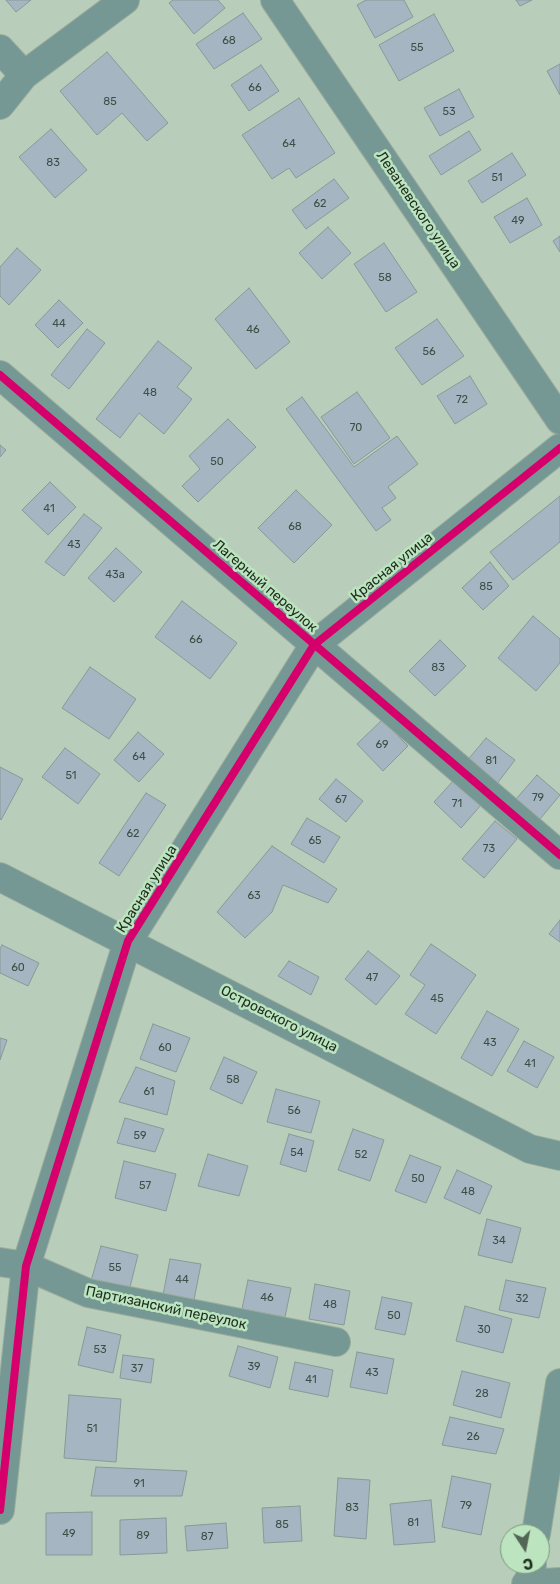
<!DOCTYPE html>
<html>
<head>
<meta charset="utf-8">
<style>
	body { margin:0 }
	#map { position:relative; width:560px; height:1584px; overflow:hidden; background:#b8ceba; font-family:Rubik,sans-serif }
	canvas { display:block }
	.north { position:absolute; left:500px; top:1524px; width:50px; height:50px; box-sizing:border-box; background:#bce4bf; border:1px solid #7c9a7f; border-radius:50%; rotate:169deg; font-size:14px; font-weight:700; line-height:20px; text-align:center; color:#1d2c1e }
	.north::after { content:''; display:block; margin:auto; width:18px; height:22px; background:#536555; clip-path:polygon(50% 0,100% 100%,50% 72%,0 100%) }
</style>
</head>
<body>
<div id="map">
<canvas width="560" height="1584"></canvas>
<div class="north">С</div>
</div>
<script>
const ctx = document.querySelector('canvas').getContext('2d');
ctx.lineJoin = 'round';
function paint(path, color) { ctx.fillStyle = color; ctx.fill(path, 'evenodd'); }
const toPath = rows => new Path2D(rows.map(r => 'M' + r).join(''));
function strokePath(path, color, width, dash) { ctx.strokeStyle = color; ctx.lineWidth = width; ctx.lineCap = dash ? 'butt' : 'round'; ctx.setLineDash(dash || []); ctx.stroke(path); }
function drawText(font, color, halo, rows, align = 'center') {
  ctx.font = font + ' Rubik,sans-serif'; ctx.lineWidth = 5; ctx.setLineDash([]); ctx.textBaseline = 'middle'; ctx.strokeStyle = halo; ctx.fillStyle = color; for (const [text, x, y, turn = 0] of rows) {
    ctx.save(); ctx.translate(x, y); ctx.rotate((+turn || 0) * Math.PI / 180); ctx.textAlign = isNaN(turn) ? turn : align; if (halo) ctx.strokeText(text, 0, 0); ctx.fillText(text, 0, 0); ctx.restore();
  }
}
const building = toPath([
	[6,0,31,0,16,12,6,0],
	[173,0,218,0,225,8,194,34,169,3,173,0],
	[366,0,404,0,413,17,375,38,357,5,366,0],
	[516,0,532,0,520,6,516,0],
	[243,13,262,39,214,69,196,44,243,13],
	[434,14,454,51,399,81,379,45,434,14],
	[107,52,168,123,147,141,122,113,97,135,60,91,107,52],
	[560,64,560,95,547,71,560,64],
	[261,65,279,91,249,111,231,85,261,65],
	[459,89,474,117,440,136,424,108,459,89],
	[299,98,335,153,296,178,289,168,272,179,242,135,299,98],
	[51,129,87,170,55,198,19,157,51,129],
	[469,131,481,150,441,175,429,156,469,131],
	[512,153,526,175,482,203,468,181,512,153],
	[334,179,349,198,306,229,292,210,334,179],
	[527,198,542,225,510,243,494,217,527,198],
	[328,227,351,253,322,279,299,253,328,227],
	[560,236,560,252,553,241,560,236],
	[384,243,417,292,386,312,354,264,384,243],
	[17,248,41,270,9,305,0,296,0,267,17,248],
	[249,288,290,342,256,369,215,319,249,288],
	[59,300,83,323,58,348,35,325,59,300],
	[437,319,464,356,422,385,395,348,437,319],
	[87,329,105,343,69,389,51,375,87,329],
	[158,341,192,368,177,387,192,399,164,434,139,413,120,438,96,419,158,341],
	[470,376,487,404,455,424,437,396,470,376],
	[357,392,390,438,354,464,321,417,357,392],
	[302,397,354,467,397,436,418,464,388,487,396,498,382,508,391,520,376,531,286,409,302,397],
	[228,419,256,447,198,502,182,486,200,469,189,456,228,419],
	[0,445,6,450,0,457,0,445],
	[50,482,76,507,48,535,22,510,50,482],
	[296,490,332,525,294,563,258,528,296,490],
	[560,496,560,542,513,580,490,552,560,496],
	[84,514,102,528,64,576,45,562,84,514],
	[116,548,142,572,114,602,88,578,116,548],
	[490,562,509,586,483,610,462,588,490,562],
	[182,601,237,643,210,679,155,637,182,601],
	[533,616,560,639,560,663,536,691,498,658,533,616],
	[440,640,466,666,435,696,409,671,440,640],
	[90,667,136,699,109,739,62,708,90,667],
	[382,720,408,746,383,771,357,744,382,720],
	[138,732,164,754,139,782,114,760,138,732],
	[486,738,515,760,496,785,466,762,486,738],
	[65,748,100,774,78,804,42,777,65,748],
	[0,767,23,779,1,820,0,819,0,767],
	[537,775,560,795,540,819,516,799,537,775],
	[336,779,363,801,346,822,319,799,336,779],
	[454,780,481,805,461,828,434,802,454,780],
	[146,793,166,805,119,876,99,863,146,793],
	[307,818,340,837,324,863,291,844,307,818],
	[495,821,517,839,484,878,462,859,495,821],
	[272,846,337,889,328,903,283,885,272,912,245,938,217,912,272,846],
	[560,920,560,942,549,934,560,920],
	[431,944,476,975,436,1034,405,1014,425,985,410,975,431,944],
	[2,945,39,963,28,986,0,973,0,949,2,945],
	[368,951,400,976,376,1005,345,979,368,951],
	[289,961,319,977,311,995,278,976,289,961],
	[487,1011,519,1029,492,1076,461,1058,487,1011],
	[153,1024,190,1038,176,1072,140,1059,153,1024],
	[0,1038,7,1040,0,1060,0,1038],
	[524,1041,554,1057,537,1088,507,1071,524,1041],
	[224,1057,257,1072,242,1104,210,1089,224,1057],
	[136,1067,175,1081,167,1115,119,1102,136,1067],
	[276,1089,320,1101,311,1133,267,1122,276,1089],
	[125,1118,164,1129,155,1152,117,1143,125,1118],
	[353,1129,384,1140,370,1181,338,1170,353,1129],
	[289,1134,314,1141,306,1172,280,1164,289,1134],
	[208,1154,248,1166,239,1196,198,1186,208,1154],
	[410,1155,441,1167,426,1203,395,1191,410,1155],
	[124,1161,176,1174,166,1211,115,1198,124,1161],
	[457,1170,492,1186,480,1214,444,1198,457,1170],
	[487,1219,521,1228,512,1263,478,1255,487,1219],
	[101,1246,138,1255,129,1291,91,1281,101,1246],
	[170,1259,201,1264,194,1300,163,1295,170,1259],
	[248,1280,291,1288,285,1317,242,1309,248,1280],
	[506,1280,546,1288,539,1318,499,1310,506,1280],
	[315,1284,350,1291,344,1325,309,1319,315,1284],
	[382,1297,412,1303,405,1335,375,1329,382,1297],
	[465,1306,512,1319,503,1353,456,1341,465,1306],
	[87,1327,121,1335,113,1373,78,1365,87,1327],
	[238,1346,278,1357,270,1388,229,1376,238,1346],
	[357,1352,394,1359,387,1394,350,1387,357,1352],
	[123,1355,154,1359,151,1383,120,1378,123,1355],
	[295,1362,333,1370,328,1397,289,1389,295,1362],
	[462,1371,510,1383,501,1418,453,1405,462,1371],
	[69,1395,121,1399,116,1462,64,1458,69,1395],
	[450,1417,504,1429,496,1454,442,1445,450,1417],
	[96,1467,187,1471,182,1496,91,1496,96,1467],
	[452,1476,491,1484,481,1535,442,1527,452,1476],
	[338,1478,370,1480,366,1539,334,1536,338,1478],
	[431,1500,435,1542,394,1545,390,1504,431,1500],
	[300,1506,302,1541,264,1543,262,1508,300,1506],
	[92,1512,92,1555,46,1555,46,1513,92,1512],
	[166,1518,167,1553,120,1555,120,1520,166,1518],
	[226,1523,228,1548,187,1551,185,1526,226,1523]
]);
paint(building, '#a5b6c2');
strokePath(building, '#8a9896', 1);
const street = toPath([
	[275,0,560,420],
	[0,49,24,75],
	[0,105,24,75,125,0],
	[0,375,560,855],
	[0,877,530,1149,560,1156],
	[0,1262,26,1266,88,1293,336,1342],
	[0,1510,26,1266,128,941,314,645,560,448],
	[536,1534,560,1383],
	[529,1584,532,1564]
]);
const secondary = toPath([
	[526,1584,560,1582]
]);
strokePath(street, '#9bac9c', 30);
strokePath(secondary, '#9bac9c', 30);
strokePath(street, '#769895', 28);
strokePath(secondary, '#799995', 28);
strokePath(toPath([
	[0,375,560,855],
	[0,1510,26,1266,128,941,314,645,560,448]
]), '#d6006c', 8);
drawText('11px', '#3f4e47', null, [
	["68",229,41],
	["55",417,48],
	["66",255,88],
	["85",110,102],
	["53",449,112],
	["64",289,144],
	["83",53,163],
	["51",497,178],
	["62",320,204],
	["49",518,221],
	["58",385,278],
	["44",59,324],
	["46",253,330],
	["56",429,352],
	["48",150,393],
	["72",462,400],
	["70",356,428],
	["50",217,462],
	["41",49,509],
	["68",295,527],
	["43",74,545],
	["43a",115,575],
	["85",486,587],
	["66",196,640],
	["83",438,668],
	["69",382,745],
	["64",139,757],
	["81",491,761],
	["51",71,776],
	["79",538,798],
	["67",341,800],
	["71",457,804],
	["62",133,834],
	["65",315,841],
	["73",489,849],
	["63",254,896],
	["60",18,968],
	["47",372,978],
	["45",437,999],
	["43",490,1043],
	["60",165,1048],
	["41",530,1064],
	["58",233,1080],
	["61",149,1092],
	["56",294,1111],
	["59",140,1136],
	["54",297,1153],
	["52",361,1155],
	["50",418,1179],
	["57",145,1186],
	["48",468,1192],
	["34",499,1241],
	["55",115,1268],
	["44",182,1280],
	["46",267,1298],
	["32",522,1299],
	["48",330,1305],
	["50",394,1316],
	["30",484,1330],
	["53",100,1350],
	["39",254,1367],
	["37",137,1369],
	["43",372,1373],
	["41",311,1380],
	["28",482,1394],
	["51",92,1429],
	["26",473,1437],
	["91",139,1484],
	["79",466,1506],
	["83",352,1508],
	["81",413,1523],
	["85",282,1525],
	["49",69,1534],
	["89",143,1536],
	["87",207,1537]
]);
drawText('14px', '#1d2c1e', '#bce4bf', [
	["Леваневского улица",418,210,56],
	["Красная улица",392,567,-39],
	["Лагерный переулок",265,586,41],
	["Красная улица",147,889,-58],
	["Островского улица",279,1019,27],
	["Партизанский переулок",166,1308,12]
]);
</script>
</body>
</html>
